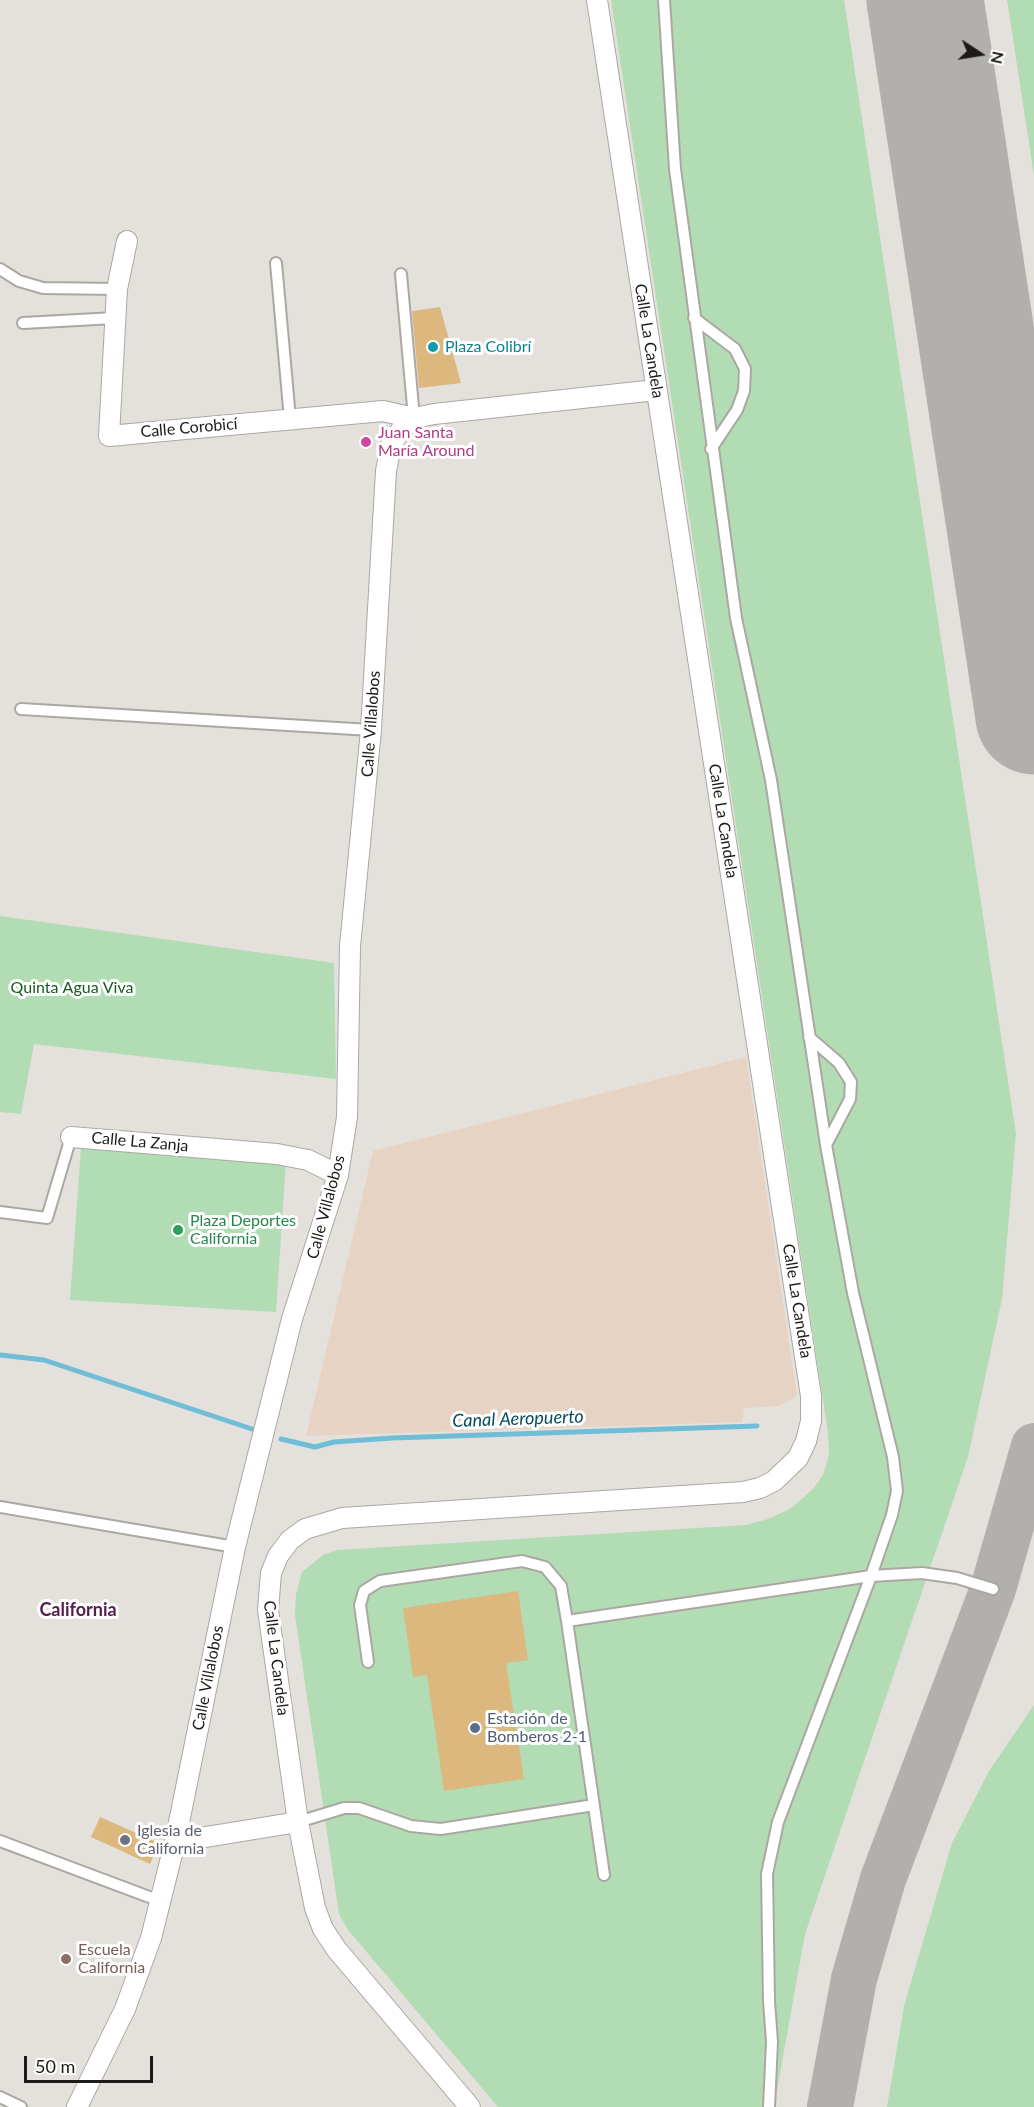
<!DOCTYPE html>
<html>
<head>
<meta charset="utf-8">
<style>
	body { margin:0 }
	#map { position:relative; width:1034px; height:2107px; overflow:hidden; background:#e4e1dc; font-family:Lato,sans-serif }
	canvas { display:block }
	.north { position:absolute; left:950px; top:24px; width:60px; height:60px; -webkit-text-stroke:4px #fff; paint-order:stroke; rotate:102deg; font-size:16px; font-weight:700; line-height:24px; text-align:center; color:#1c1b19 }
	.north::after { content:''; display:block; margin:auto; width:21px; height:27px; background:#1c1b19; clip-path:polygon(50% 0,100% 100%,50% 72%,0 100%) }
	.scale { position:absolute; left:24px; top:2056px; width:129px; height:27px; box-sizing:border-box; border:3px solid #1c1b19; border-top:0; padding-left:8px; font-size:18px; line-height:21px; white-space:nowrap; color:#1c1b19; -webkit-text-stroke:4px #fff; paint-order:stroke }
</style>
</head>
<body>
<div id="map">
<canvas width="1034" height="2107"></canvas>
<div class="north">N</div>
<div class="scale">50 m</div>
</div>
<script>
const ctx = document.querySelector('canvas').getContext('2d');
ctx.lineJoin = 'round';
function paint(path, color) { ctx.fillStyle = color; ctx.fill(path, 'evenodd'); }
const toPath = rows => new Path2D(rows.map(r => 'M' + r).join(''));
function strokePath(path, color, width, dash) { ctx.strokeStyle = color; ctx.lineWidth = width; ctx.lineCap = dash ? 'butt' : 'round'; ctx.setLineDash(dash || []); ctx.stroke(path); }
function drawText(font, color, halo, rows, align = 'center') {
  ctx.font = font + ' Lato,sans-serif'; ctx.lineWidth = 6; ctx.setLineDash([]); ctx.textBaseline = 'middle'; ctx.strokeStyle = halo; ctx.fillStyle = color; for (const [text, x, y, turn = 0] of rows) {
    ctx.save(); ctx.translate(x, y); ctx.rotate((+turn || 0) * Math.PI / 180); ctx.textAlign = isNaN(turn) ? turn : align; if (halo) ctx.strokeText(text, 0, 0); ctx.fillText(text, 0, 0); ctx.restore();
  }
}
paint(toPath([
	[746,1057,797,1396,780,1406,744,1408,742,1422,306,1436,373,1151]
]), '#e7d3c4');
paint(toPath([
	[611,0,844,0,1016,1134,1002,1299,968,1457,805,1934,774,2107,498,2107,348,1930,339,1914,295,1615,296,1594,302,1572,323,1555,337,1550,746,1525,768,1519,790,1509,813,1489,823,1475,829,1455,828,1433],
	[1007,0,1034,0,1034,176],
	[0,916,334,963,336,1079,34,1044,21,1114,0,1112],
	[81,1148,286,1160,276,1312,70,1300],
	[1034,1705,1034,2107,887,2107,904,2006,952,1843,989,1771]
]), '#b2dcb3');
strokePath(toPath([
	[0,1355,44,1360,255,1430],
	[281,1439,315,1447,334,1442,392,1438,757,1426]
]), '#6fbdd6', 5);
strokePath(toPath([
	[830,2107,854,1979,883,1879,993,1589,1034,1446]
]), '#b2b0ac', 46);
strokePath(toPath([
	[925,0,1034,716]
]), '#b2b0ac', 117);
paint(toPath([
	[440,307,461,383,419,388,412,311],
	[518,1591,528,1660,506,1663,524,1779,444,1791,427,1675,413,1677,403,1608],
	[100,1817,159,1843,150,1864,91,1837]
]), '#dcb77e');
const service = toPath([
	[664,0,675,169,736,618,771,780,826,1145,853,1293,893,1457,897,1491,892,1515,871,1576,778,1822,767,1874,769,2001,772,2042,769,2107],
	[276,263,290,419],
	[0,269,19,281,43,288,117,289],
	[401,274,414,418],
	[694,318,735,349,745,369,744,391,737,410,711,449],
	[23,323,115,318],
	[21,709,371,730],
	[809,1037,839,1063,851,1082,850,1099,826,1145],
	[0,1212,47,1218,71,1137],
	[0,1507,235,1547],
	[368,1662,360,1605,364,1591,380,1581,522,1561,545,1567,561,1586,567,1621],
	[298,1822,344,1808,359,1808,411,1826,441,1829,594,1805],
	[0,1841,160,1901],
	[604,1875,567,1621,871,1576,922,1573,957,1578,993,1589],
	[0,2097,21,2107]
]);
const minor = toPath([
	[127,241,117,289,109,436,383,411,414,418],
	[71,1137,277,1154,308,1160,338,1175],
	[175,1842,298,1822],
	[77,2107,125,2009,151,1938,175,1842,235,1547,292,1319,338,1175,347,1117,350,946,371,730,386,471,391,445,401,430,414,418,434,414,656,390],
	[470,2107,337,1950,323,1929,315,1908,298,1822,268,1610,271,1573,278,1556,290,1540,305,1529,342,1518,743,1492,760,1488,774,1481,798,1458,806,1441,811,1421,811,1396,597,0]
]);
strokePath(service, '#aba8a4', 14);
strokePath(minor, '#aba8a4', 22);
strokePath(service, '#fff', 10);
strokePath(minor, '#fff', 20);
for (const [x, y, r, color] of [
	[433,347,6,"#0f9aa8"],
	[366,442,6,"#d1479c"],
	[178,1230,6,"#2e9e5b"],
	[475,1728,6,"#5c6f8a"],
	[125,1840,6,"#6b7280"],
	[66,1959,6,"#8d6e63"]
]) { const dot = new Path2D(); dot.arc(x, y, r, 0, 2 * Math.PI); ctx.fillStyle = color; ctx.fill(dot); strokePath(dot, '#fff', 2); }
drawText('16px', '#1c1b19', '#fff', [
	["Calle La Candela",649,341,81],
	["Calle Corobicí",189,428,-5],
	["Calle Villalobos",371,724,-86],
	["Calle La Candela",723,821,81],
	["Calle La Zanja",140,1142,5],
	["Calle Villalobos",326,1207,-75],
	["Calle La Candela",797,1301,81],
	["Calle La Candela",276,1658,83],
	["Calle Villalobos",208,1678,-79]
]);
drawText('16px', '#0d838f', '#fff', [
	["Plaza Colibrí",445,347]
], 'left');
drawText('16px', '#b23c85', '#fff', [
	["Juan Santa",378,433],
	["María Around",378,451]
], 'left');
drawText('16px', '#165c20', '#fff', [
	["Quinta Agua Viva",72,988]
]);
drawText('16px', '#27864d', '#fff', [
	["Plaza Deportes",190,1221],
	["California",190,1239]
], 'left');
drawText('16px', '#4e5e75', '#fff', [
	["Estación de",487,1719],
	["Bomberos 2-1",487,1737]
], 'left');
drawText('16px', '#5b616d', '#fff', [
	["Iglesia de",137,1831],
	["California",137,1849]
], 'left');
drawText('16px', '#785e54', '#fff', [
	["Escuela",78,1950],
	["California",78,1968]
], 'left');
drawText('italic 18px', '#044c5e', '#fff', [
	["Canal Aeropuerto",518,1419,-2]
]);
drawText('bold 18px', '#56204c', '#fff', [
	["California",78,1610]
]);
</script>
</body>
</html>
